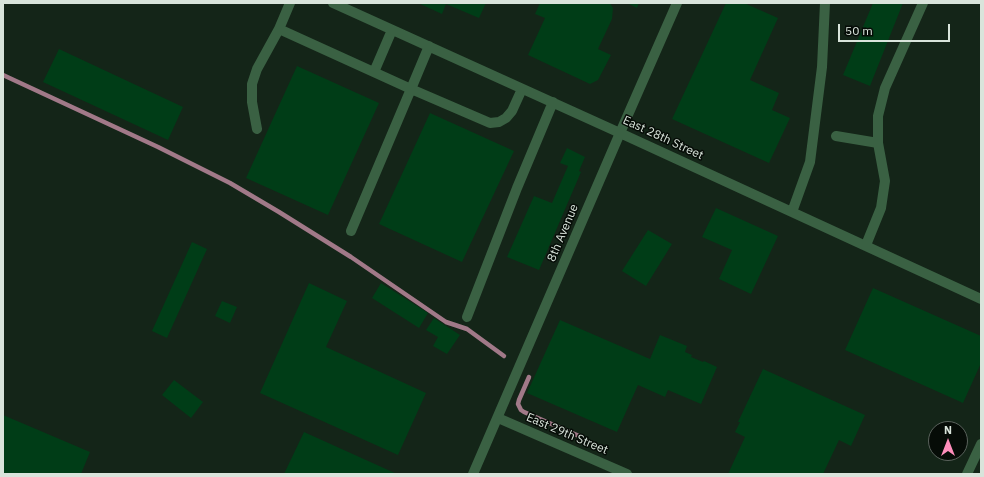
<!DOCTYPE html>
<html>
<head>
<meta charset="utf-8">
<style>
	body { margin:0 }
	#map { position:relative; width:984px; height:477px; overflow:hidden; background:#142518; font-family:"IBM Plex Sans",sans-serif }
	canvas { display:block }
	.frame { position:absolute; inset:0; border:4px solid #d9e4db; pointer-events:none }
	.north { position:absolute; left:928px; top:421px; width:40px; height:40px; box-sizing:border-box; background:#060c07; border:1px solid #5a625c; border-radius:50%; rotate:0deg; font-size:11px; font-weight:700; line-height:16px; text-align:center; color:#d9e4db }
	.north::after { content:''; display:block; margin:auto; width:14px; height:18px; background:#fe8ebb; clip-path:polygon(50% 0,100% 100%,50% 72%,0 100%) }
	.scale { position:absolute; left:838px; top:24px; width:112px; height:18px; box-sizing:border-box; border:2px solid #d9e4db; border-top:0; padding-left:5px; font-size:12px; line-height:14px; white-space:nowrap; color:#d9e4db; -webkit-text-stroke:3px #060c07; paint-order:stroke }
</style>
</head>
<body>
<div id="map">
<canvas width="984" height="477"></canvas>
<div class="frame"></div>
<div class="north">N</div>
<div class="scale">50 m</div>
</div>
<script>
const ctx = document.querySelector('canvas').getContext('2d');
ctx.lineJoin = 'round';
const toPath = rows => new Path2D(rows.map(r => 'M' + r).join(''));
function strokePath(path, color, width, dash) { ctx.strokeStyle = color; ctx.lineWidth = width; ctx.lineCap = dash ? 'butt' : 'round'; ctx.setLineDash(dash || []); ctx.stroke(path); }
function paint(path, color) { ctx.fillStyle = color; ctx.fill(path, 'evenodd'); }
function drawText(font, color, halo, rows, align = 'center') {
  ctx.font = font + ' "IBM Plex Sans",sans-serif'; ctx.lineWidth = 3; ctx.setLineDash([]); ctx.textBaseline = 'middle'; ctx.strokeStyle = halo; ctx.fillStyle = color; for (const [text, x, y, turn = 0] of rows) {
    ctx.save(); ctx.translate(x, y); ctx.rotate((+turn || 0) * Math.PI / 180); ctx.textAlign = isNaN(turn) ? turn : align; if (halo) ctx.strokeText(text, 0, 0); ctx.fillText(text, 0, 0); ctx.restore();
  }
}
strokePath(toPath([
	[3,75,158,147,230,183,279,212,351,257,446,322,467,329,504,356],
	[529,377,519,400,518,404,521,410,524,412,579,436,583,441]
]), '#a17988', 4.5);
paint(toPath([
	[418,3,486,3,479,18,446,4,442,14],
	[540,3,610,3,613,8,612,19,598,49,611,55,598,80,590,84,528,55,545,18,535,14],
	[627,3,639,3,637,8],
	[726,3,744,3,778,18,750,80,779,93,772,110,790,118,769,163,672,119],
	[873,3,903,3,870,86,843,75],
	[59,49,183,107,168,140,43,82],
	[297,66,379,103,328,215,246,178],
	[430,113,514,151,462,262,379,224],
	[567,148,585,157,579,171,581,172,539,270,507,257,534,196,552,203,568,166,560,163],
	[716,208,778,236,751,294,719,279,732,250,702,237],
	[648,230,672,244,646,286,622,271],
	[192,242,207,249,167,338,152,331],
	[309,283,347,301,326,347,426,393,398,455,260,393],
	[381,283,428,313,419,328,372,298],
	[873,288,981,336,981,363,963,403,845,350],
	[222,301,237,307,230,323,215,316],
	[434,318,460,335,447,354,433,346,438,337,426,330],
	[560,320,650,359,660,335,687,346,685,352,692,355,691,357,703,362,704,361,717,367,701,404,668,390,665,397,638,385,617,432,527,393],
	[763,369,865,415,851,446,839,440,823,474,728,474,745,437,735,432,740,422,738,422],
	[174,380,203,402,191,418,162,395],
	[3,415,90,452,81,474,3,474],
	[304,432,397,474,284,474]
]), '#003d17');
strokePath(toPath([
	[290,3,279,29,411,89,429,46],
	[333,3,620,133,981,299],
	[374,72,392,30],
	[257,129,252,102,252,84,257,69,279,29],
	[836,136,878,143],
	[792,212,810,162,822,67,825,3],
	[351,231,411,89,490,123,499,122,506,118,512,111,522,89],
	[866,245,881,208,885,181,878,143,878,116,885,88,923,3],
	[467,317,517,188,553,102],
	[498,418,627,474],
	[473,474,620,133,677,3],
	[967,474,981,444]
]), '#3a6143', 10);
drawText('12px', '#d9e4db', '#060c07', [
	["East 28th Street",663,138,25],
	["8th Avenue",563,233,-67],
	["East 29th Street",567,434,23]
]);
</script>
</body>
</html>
